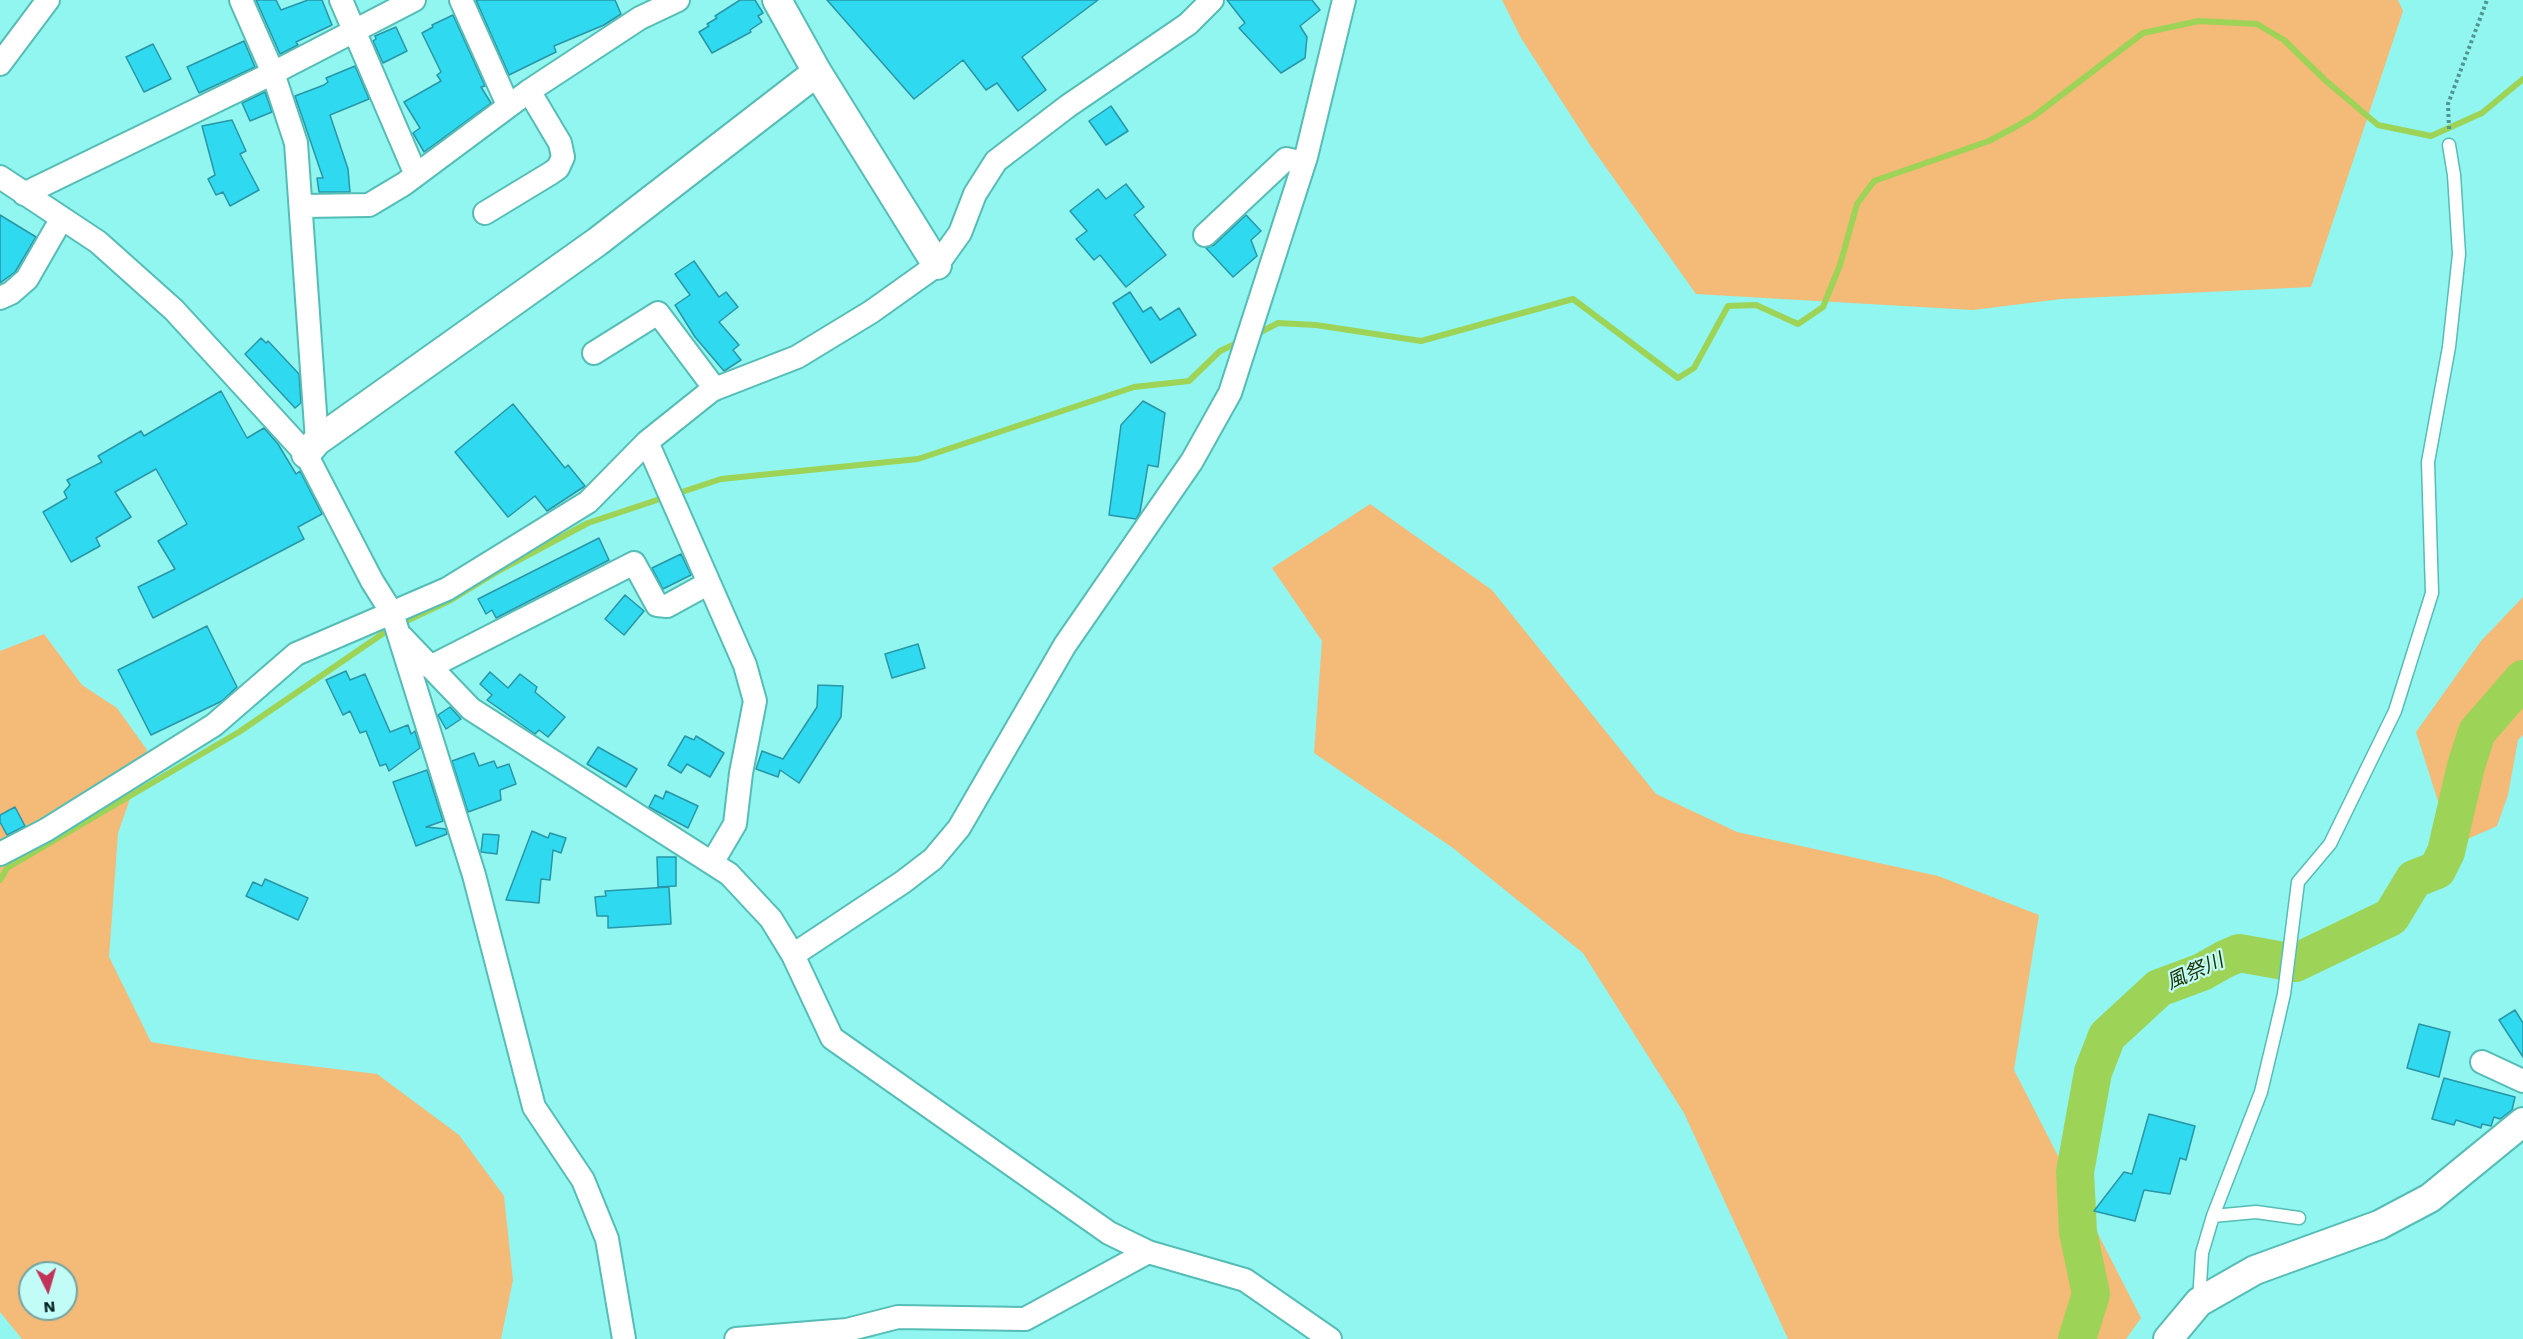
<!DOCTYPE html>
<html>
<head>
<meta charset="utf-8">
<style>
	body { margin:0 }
	#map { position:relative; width:2523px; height:1339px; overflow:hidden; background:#90f6ef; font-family:"Work Sans",sans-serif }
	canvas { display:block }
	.north { position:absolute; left:18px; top:1261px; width:60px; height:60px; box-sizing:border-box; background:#c2fcf7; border:2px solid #74a4a1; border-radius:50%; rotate:175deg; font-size:16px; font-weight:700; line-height:24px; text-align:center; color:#00211f }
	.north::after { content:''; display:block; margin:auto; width:21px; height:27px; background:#c2335a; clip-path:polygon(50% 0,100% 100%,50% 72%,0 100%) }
</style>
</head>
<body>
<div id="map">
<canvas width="2523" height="1339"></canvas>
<div class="north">N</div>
</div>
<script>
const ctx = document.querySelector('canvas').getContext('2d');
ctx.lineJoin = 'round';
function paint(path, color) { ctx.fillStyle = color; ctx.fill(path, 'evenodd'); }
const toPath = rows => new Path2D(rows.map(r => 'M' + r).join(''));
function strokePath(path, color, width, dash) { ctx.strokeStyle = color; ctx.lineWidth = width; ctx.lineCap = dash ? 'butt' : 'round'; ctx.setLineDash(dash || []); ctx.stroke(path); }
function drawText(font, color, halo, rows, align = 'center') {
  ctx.font = font + ' "Work Sans","Noto Sans JP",sans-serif'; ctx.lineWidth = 4.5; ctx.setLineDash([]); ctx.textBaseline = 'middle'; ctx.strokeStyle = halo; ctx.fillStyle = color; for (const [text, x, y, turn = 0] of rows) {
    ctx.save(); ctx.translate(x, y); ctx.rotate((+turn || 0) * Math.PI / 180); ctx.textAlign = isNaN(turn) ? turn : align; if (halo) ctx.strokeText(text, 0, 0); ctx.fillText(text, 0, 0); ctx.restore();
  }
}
paint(toPath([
	[1502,0,2398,0,2403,11,2311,287,2061,299,1973,310,1696,294,1590,145,1521,38],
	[1370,504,1492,590,1656,794,1737,832,1938,876,2039,915,2014,1070,2141,1318,2126,1339,1788,1339,1684,1113,1583,953,1453,848,1314,753,1322,641,1272,568],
	[2523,597,2523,735,2518,740,2508,795,2497,826,2463,841,2449,836,2416,732,2481,641],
	[44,634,82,685,117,708,147,750,118,833,109,957,151,1042,252,1059,377,1074,459,1135,504,1196,513,1280,501,1339,22,1339,0,1312,0,651],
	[30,1273,66,1273,66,1309,30,1309]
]), '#f3ba78');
strokePath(toPath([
	[1257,334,1278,323,1316,325,1421,341,1573,299,1678,378,1694,368,1728,306,1756,305,1798,324,1823,307,1840,265,1857,204,1874,181,1989,141,2017,126,2034,116,2143,33,2199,21,2257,24,2284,40,2325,80,2378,125,2431,136,2482,113,2523,79],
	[676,494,721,479,918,459,1134,387,1189,381,1220,351,1239,342],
	[400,624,451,600,500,570,588,523,666,497],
	[0,880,7,868,239,732,391,628]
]), '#9dd457', 6);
strokePath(toPath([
	[2077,1339,2091,1294,2078,1232,2075,1172,2093,1072,2107,1036,2159,988,2202,972,2225,959,2239,953,2295,963,2391,917,2414,879,2437,870,2446,852,2466,766,2477,732,2523,679]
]), '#9dd457', 38);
const building = toPath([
	[256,0,276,0,281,10,308,0,322,0,332,25,296,42,298,45,280,54,256,0],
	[476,0,615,0,621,14,604,25,554,46,556,52,509,75,476,0],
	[740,0,755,0,763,13,758,16,762,22,750,30,751,32,712,53,699,32,709,26,707,24,717,18,715,16,740,0],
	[827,0,1098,0,1022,57,1046,90,1018,111,997,83,986,90,963,60,914,99,827,0],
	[1227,0,1312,0,1320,10,1300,26,1307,37,1305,58,1281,73,1239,28,1245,23,1227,0],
	[453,15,485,86,481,87,491,103,424,152,413,133,420,128,404,102,441,81,437,75,441,72,422,33,433,27,432,25,453,15],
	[396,27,407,51,383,63,373,41,376,39,375,36,396,27],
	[244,41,255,67,199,93,187,67,244,41],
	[153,44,171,79,144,92,126,57,153,44],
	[355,66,369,99,330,115,348,169,350,192,319,192,317,178,323,178,295,96,324,85,328,82,326,78,355,66],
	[265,92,272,112,250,121,242,103,265,92],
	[1111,106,1128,131,1106,145,1089,121,1111,106],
	[232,120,246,151,240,154,259,190,230,206,223,192,216,195,208,179,215,175,202,126,232,120],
	[1126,184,1144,207,1134,215,1166,255,1126,287,1100,255,1094,260,1076,239,1087,231,1070,211,1098,189,1106,199,1126,184],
	[0,215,36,237,15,272,0,283,0,215],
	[1246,215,1261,231,1251,240,1257,256,1233,277,1206,248,1214,245,1246,215],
	[694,261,719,297,726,292,738,307,719,322,739,345,733,350,741,360,724,371,695,337,675,305,690,295,675,274,694,261],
	[1130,292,1143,312,1151,307,1160,320,1179,308,1196,335,1151,363,1113,303,1130,292],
	[261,338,266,343,268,341,299,374,301,403,295,408,245,354,261,338],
	[221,391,247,438,264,428,278,444,296,474,300,471,322,514,298,527,304,539,153,618,138,587,175,569,158,541,187,524,156,469,115,492,131,517,96,538,100,546,71,562,43,512,67,498,64,492,70,485,67,480,102,462,98,456,141,431,144,436,221,391],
	[1143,401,1165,413,1158,467,1148,465,1140,512,1136,519,1109,515,1121,425,1143,401],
	[513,404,565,468,568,465,585,486,547,511,535,496,508,517,455,452,513,404],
	[599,538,609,560,496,618,492,610,486,614,478,599,599,538],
	[681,554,691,575,663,589,652,568,681,554],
	[625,595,644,611,624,635,605,619,625,595],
	[207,626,237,687,222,701,151,735,118,670,207,626],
	[918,644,925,668,892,678,885,654,918,644],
	[346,671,350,680,365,674,390,732,408,725,411,734,415,731,420,748,389,771,386,764,380,766,366,731,360,733,350,711,343,715,326,680,346,671],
	[490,672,508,688,520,674,537,687,535,692,565,717,548,737,539,730,535,734,487,700,492,695,480,684,490,672],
	[818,685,843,686,841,717,799,783,780,770,778,777,756,769,762,751,783,759,817,707,818,685],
	[450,707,461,719,446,729,438,715,450,707],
	[685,736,694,740,696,736,724,753,710,777,687,764,681,773,668,765,685,736],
	[598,747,637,769,626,787,587,764,598,747],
	[474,753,479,766,494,761,497,768,509,764,516,784,500,790,501,800,468,812,452,761,474,753],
	[427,770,443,821,426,827,446,829,447,834,416,846,393,782,427,770],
	[666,791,698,806,688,828,649,807,655,795,663,799,666,791],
	[15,807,25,826,7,835,0,822,0,815,15,807],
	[532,831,548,838,550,833,566,838,561,853,553,850,550,880,541,879,539,903,506,900,532,831],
	[483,834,499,835,497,854,481,852,483,834],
	[657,857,676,857,676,886,658,887,657,857],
	[265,879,308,898,298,920,246,896,253,882,262,886,265,879],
	[669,887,671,924,608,928,608,916,597,916,595,897,606,896,605,891,669,887],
	[2515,1010,2523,1023,2523,1057,2499,1020,2515,1010],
	[2419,1024,2450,1032,2439,1077,2407,1068,2419,1024],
	[2444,1078,2515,1097,2512,1110,2500,1119,2494,1117,2491,1126,2482,1124,2481,1128,2456,1120,2454,1125,2432,1119,2444,1078],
	[2149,1114,2195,1126,2186,1160,2180,1158,2170,1194,2144,1190,2135,1221,2094,1211,2124,1172,2132,1174,2149,1114]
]);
paint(building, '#2fd9f0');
strokePath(building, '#2896a6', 1.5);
const service = toPath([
	[2213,1216,2256,1212,2299,1218],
	[2199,1301,2202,1253,2213,1216,2261,1092,2276,1029,2284,994,2298,882,2330,844,2395,711,2432,593,2428,462,2449,347,2459,254,2454,175,2449,145]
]);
const minor = toPath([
	[241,0,273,73,296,143,317,441],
	[341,0,416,175],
	[461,0,508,105],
	[0,64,48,0],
	[0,177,98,242,174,310,306,454,372,581,392,613,474,875,534,1107,583,1180,607,1239,624,1339],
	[24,194,273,73,414,0],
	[303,206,369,205,404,184,529,91,640,18,678,0],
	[485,213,551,173,558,168,563,157,560,143,529,91],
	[1205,235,1286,159,1304,163],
	[0,298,11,293,27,279,62,218],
	[594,353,658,313,715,389],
	[647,442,745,665,755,701,741,773,735,824,712,863],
	[402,637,471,709,729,874,771,919,793,955,832,1038,1109,1233,1148,1252,1245,1280,1330,1339],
	[430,667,634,563,657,605,667,606,709,583],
	[0,854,46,830,214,725,296,654,447,589,588,502,647,442,712,390,797,357,871,312,937,265,960,233,975,194,996,161,1068,106,1188,24,1212,0],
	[793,955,903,882,933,859,959,828,1065,645,1192,461,1230,393,1306,157,1344,0],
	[2482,1062,2523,1081],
	[736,1339,847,1330,898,1317,1025,1319,1148,1252]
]);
const tertiary = toPath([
	[777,0,817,72,937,265],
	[306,454,317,441,597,242,817,72],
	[2168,1339,2199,1302,2255,1270,2379,1225,2430,1198,2523,1122]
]);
strokePath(service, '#55bdb6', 15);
strokePath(minor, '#55bdb6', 26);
strokePath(tertiary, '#55bdb6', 32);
strokePath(toPath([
	[2449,129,2448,104,2487,0]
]), '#4f9590', 4, [3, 3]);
strokePath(service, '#fff', 12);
strokePath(minor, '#fff', 22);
strokePath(tertiary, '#fff', 28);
drawText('italic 20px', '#1d3100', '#c2fcf7', [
	["風祭川",2195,972,-24]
]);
</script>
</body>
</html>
